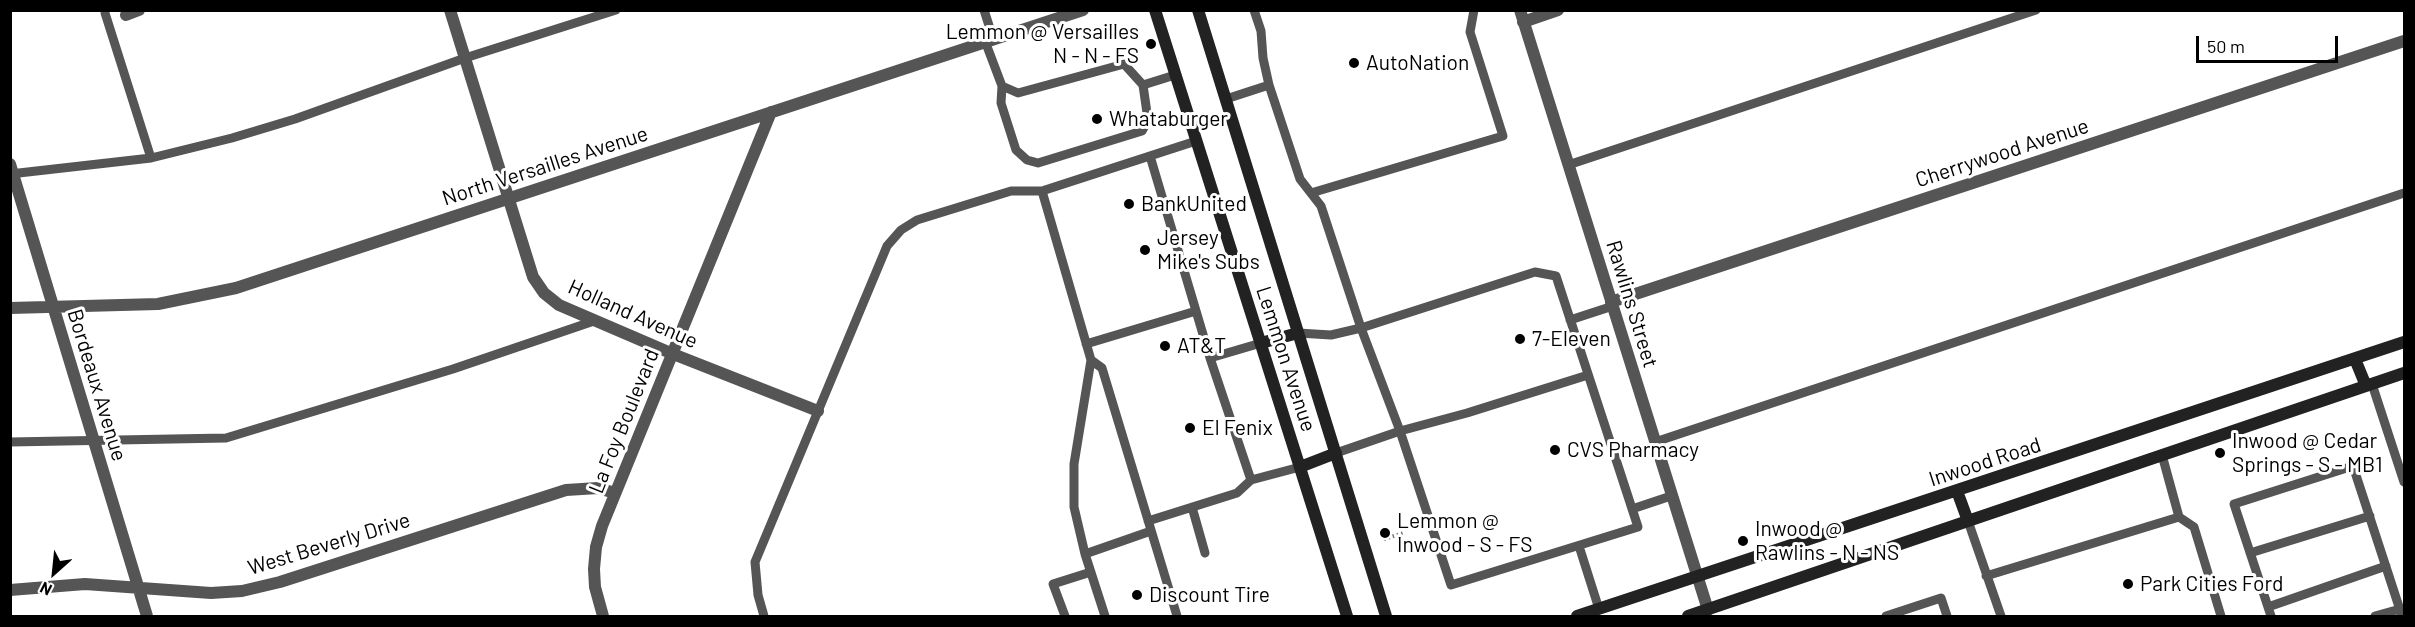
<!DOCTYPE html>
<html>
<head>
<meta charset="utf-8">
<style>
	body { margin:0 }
	#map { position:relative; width:2415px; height:627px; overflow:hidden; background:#fff; font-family:Barlow,sans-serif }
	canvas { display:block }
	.frame { position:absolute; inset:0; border:12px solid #000; pointer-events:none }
	.north { position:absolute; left:24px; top:543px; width:60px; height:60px; -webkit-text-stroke:4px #fff; paint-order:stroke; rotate:207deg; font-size:16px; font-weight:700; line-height:24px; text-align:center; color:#000 }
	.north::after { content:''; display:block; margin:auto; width:21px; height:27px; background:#000; clip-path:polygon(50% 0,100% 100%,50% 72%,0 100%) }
	.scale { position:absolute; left:2196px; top:36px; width:142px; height:27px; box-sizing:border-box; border:3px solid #000; border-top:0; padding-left:8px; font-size:18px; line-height:21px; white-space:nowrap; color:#000; -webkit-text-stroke:4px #fff; paint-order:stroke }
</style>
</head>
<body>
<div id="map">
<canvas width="2415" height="627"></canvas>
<div class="frame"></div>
<div class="north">N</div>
<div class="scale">50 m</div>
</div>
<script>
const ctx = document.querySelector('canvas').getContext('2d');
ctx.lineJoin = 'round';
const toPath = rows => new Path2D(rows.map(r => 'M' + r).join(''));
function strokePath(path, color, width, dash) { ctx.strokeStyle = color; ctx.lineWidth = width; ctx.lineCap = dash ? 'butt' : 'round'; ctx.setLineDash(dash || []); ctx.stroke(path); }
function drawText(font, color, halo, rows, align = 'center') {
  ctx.font = font + ' Barlow,sans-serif'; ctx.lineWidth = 6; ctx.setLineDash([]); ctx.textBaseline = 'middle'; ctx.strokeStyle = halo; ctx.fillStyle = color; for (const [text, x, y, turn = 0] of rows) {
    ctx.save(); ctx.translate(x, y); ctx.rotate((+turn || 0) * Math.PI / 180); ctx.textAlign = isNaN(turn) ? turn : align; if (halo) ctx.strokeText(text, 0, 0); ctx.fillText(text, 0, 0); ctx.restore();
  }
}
strokePath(toPath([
	[1384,539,1404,533]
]), '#777', 4, [1.5, 3]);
strokePath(toPath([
	[984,10,993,38],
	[1254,10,1261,31,1263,58,1269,85],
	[105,13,151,158,232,138,295,119,465,58,616,10],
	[985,41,1002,86,1018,93,1124,64,1143,85,1175,75],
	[1002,86,1001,103,1016,150,1027,160,1038,163,1142,131,1148,120,1143,85],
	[1226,99,1269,85,1300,179,1321,206,1361,328,1400,431,1467,413,1588,375],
	[1150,156,1210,358,1261,343],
	[1568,165,2036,10],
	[10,174,151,158],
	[1311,193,1503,136,1470,32,1474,10],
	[1570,320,1613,306],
	[1298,333,1331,335,1361,328,1535,272,1556,276,1638,527,1451,585,1400,431,1336,453],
	[1086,344,1196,311],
	[1210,358,1251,480,1300,467],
	[1091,360,1102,368,1177,616],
	[2372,384,2404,482],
	[10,442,226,438,453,369,594,321],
	[1655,442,2404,193],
	[1192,507,1205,553],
	[1632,509,1671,496],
	[2179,517,2194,527,2221,616],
	[1148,521,1237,493,1251,480],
	[1968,521,2001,616],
	[1579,546,1599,609],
	[2250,553,2370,516],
	[1085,554,1151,531],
	[1986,576,2179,517,2162,455],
	[2268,607,2386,566],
	[764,616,758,595,755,562,887,246,901,230,917,220,1011,191,1042,191],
	[1065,616,1053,584,1091,572],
	[1105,616,1085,554,1074,507,1074,464,1091,360,1042,191,1196,141],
	[1886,616,1941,598,1947,616],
	[2271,616,2234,504,2353,466,2402,616],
	[2375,616,2400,609]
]), '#555', 9);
strokePath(toPath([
	[450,10,533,277,544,293,559,305,673,354,818,411],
	[1520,10,1708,610],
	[126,15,139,10],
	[1523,22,1558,10],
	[10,164,147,616],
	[1611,302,2404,41],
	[10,308,158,304,236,288,1083,10],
	[10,590,85,584,211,593,242,591,280,582,566,490,598,488,615,493],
	[603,616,595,587,594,569,596,547,602,526,771,112]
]), '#555', 12);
strokePath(toPath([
	[1155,10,1347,616],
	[1198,10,1386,616],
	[1261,343,1298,333],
	[2355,359,2366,386],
	[1300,467,1336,453],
	[1957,491,1968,521],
	[1577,616,2404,342],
	[1688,616,2404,373]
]), '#222', 12);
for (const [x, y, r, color] of [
	[1151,44,6,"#000"],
	[1354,63,6,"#000"],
	[1097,119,6,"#000"],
	[1129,204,6,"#000"],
	[1145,250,6,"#000"],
	[1520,339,6,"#000"],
	[1165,346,6,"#000"],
	[1190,428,6,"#000"],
	[1555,450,6,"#000"],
	[2220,453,6,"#000"],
	[1385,533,6,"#000"],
	[1743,541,6,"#000"],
	[2128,584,6,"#000"],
	[1137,595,6,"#000"]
]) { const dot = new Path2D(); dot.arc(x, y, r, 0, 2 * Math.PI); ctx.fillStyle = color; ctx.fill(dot); strokePath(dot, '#fff', 2); }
drawText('21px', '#000', '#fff', [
	["Lemmon @ Versailles",1139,32,"right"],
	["N - N - FS",1139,56,"right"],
	["AutoNation",1366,63],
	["Whataburger",1109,119],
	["BankUnited",1141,204],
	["Jersey",1157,238],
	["Mike's Subs",1157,262],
	["7-Eleven",1532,339],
	["AT&T",1177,346],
	["El Fenix",1202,428],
	["Inwood @ Cedar",2232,441],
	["Springs - S - MB1",2232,465],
	["CVS Pharmacy",1567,450],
	["Lemmon @",1397,521],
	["Inwood - S - FS",1397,545],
	["Inwood @",1755,529],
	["Rawlins - N - NS",1755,553],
	["Park Cities Ford",2140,584],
	["Discount Tire",1149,595]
], 'left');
drawText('21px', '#000', '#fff', [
	["Cherrywood Avenue",2002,153,-18],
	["North Versailles Avenue",545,166,-18],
	["Rawlins Street",1632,304,73],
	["Holland Avenue",633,314,24],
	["Lemmon Avenue",1286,359,72],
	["Bordeaux Avenue",97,385,73],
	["La Foy Boulevard",624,421,-68],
	["Inwood Road",1985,462,-18],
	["West Beverly Drive",329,544,-17]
]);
</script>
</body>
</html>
